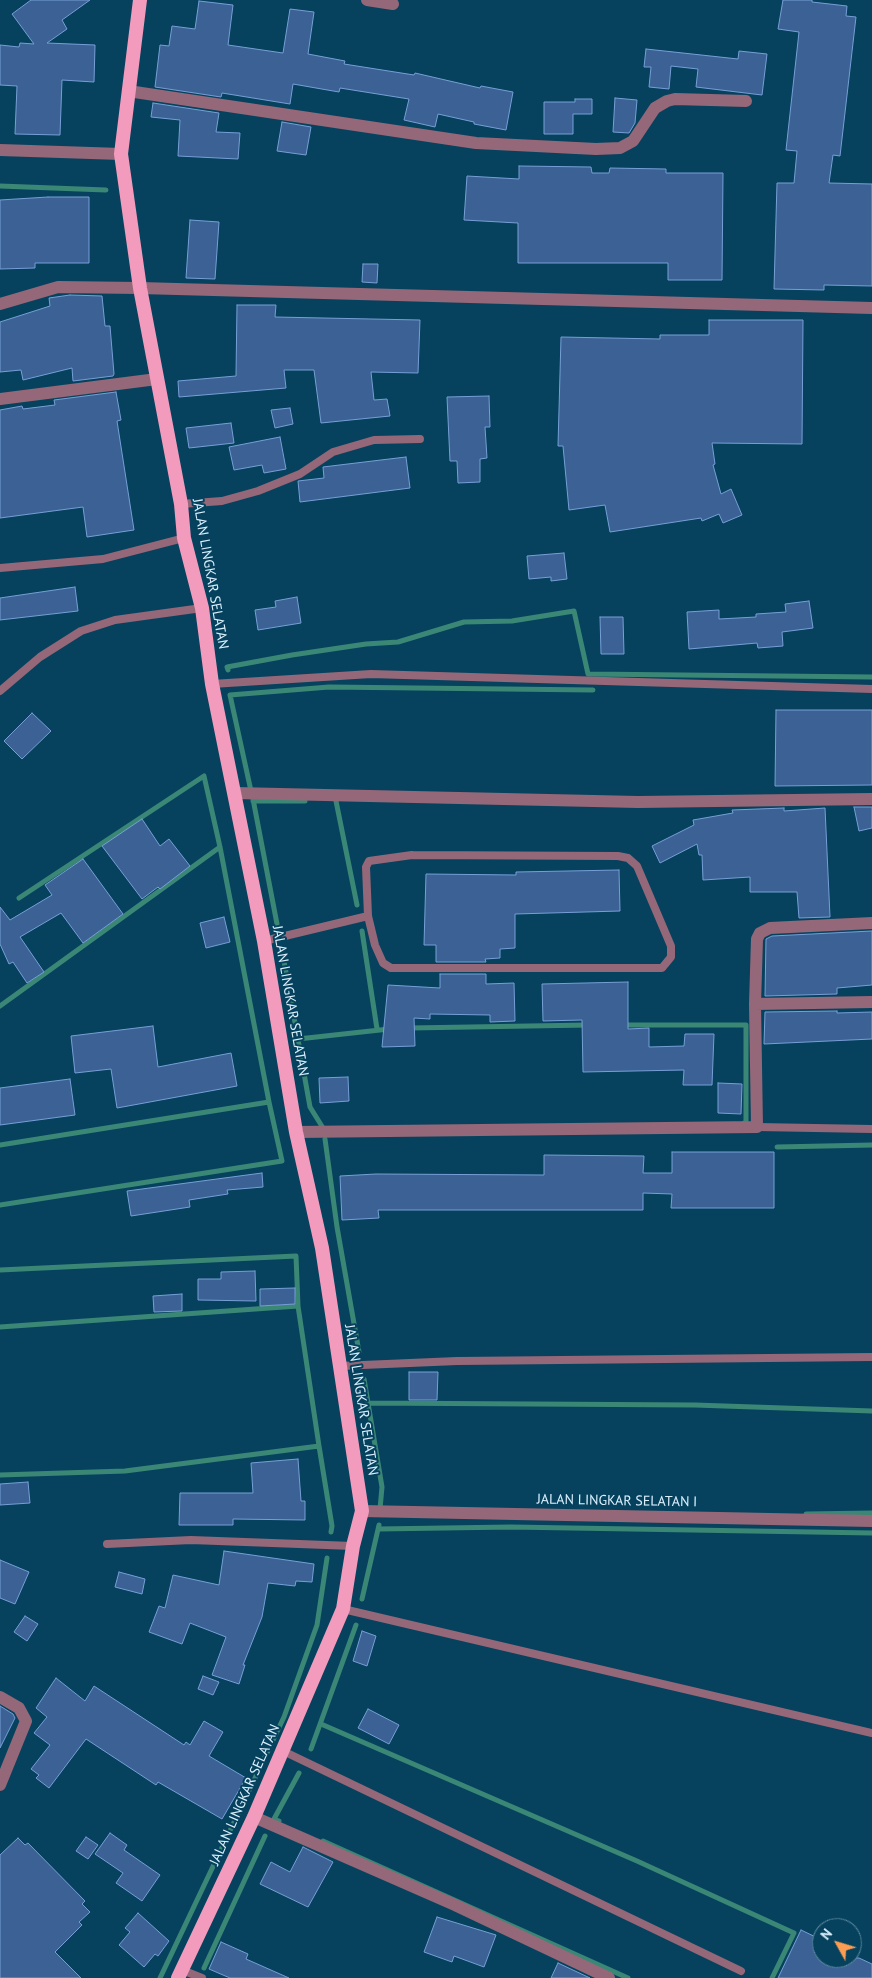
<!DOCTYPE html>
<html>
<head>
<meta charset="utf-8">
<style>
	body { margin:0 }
	#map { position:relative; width:872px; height:1978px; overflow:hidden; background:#06425e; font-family:"PT Sans",sans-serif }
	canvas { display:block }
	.north { position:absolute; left:812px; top:1918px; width:50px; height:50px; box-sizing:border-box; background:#06425e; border:1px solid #5b889e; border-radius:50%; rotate:309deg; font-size:14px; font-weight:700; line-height:20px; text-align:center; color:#dbf0fd }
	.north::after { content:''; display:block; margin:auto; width:18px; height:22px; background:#fc9d54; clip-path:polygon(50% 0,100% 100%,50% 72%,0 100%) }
</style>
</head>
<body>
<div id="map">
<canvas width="872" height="1978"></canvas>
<div class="north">N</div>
</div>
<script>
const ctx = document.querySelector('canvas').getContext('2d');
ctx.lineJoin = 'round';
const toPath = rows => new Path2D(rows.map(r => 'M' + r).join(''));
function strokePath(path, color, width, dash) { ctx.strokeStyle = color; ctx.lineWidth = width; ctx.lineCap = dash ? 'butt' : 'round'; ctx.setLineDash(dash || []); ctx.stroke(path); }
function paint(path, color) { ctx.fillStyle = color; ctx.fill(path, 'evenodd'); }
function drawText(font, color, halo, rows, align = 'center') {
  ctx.font = font + ' "PT Sans",sans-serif'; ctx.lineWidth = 4; ctx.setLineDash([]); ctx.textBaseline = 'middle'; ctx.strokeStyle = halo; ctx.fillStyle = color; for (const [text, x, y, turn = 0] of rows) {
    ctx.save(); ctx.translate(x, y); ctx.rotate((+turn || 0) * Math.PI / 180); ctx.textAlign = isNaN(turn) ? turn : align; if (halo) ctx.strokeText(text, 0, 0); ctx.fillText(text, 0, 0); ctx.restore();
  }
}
strokePath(toPath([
	[0,186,106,190],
	[228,670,227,667,292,655,366,644,398,642,464,622,512,621,574,611,588,674,872,677],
	[251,791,230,695,329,687,593,690],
	[253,799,277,924],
	[253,801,305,801],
	[336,801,357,905],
	[19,898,204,776,220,847],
	[362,931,377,1029],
	[282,950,310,1107,323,1128],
	[0,1006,220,847,269,1102,0,1145],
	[622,1025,746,1025,746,1123,744,1123],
	[410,1028,589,1025],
	[298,1039,389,1029],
	[325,1139,337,1227,359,1352],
	[777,1147,872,1145],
	[0,1205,282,1161,269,1102],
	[0,1270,296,1256,298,1306],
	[0,1327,298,1306,319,1446,125,1471,0,1475],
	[364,1379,382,1487,380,1509],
	[368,1403,695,1405,872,1411],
	[319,1446,332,1526,331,1532],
	[806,1514,872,1513],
	[378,1529,511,1527,872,1533],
	[362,1599,379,1525],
	[321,1724,637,1861,794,1933,772,1978],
	[311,1749,356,1625],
	[279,1821,274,1819,299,1773],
	[323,1841,628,1978],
	[204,1968,265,1836],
	[160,1978,284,1717,317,1625,327,1558]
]), '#3b8776', 5);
const building = toPath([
	[31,0,90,0,62,20,67,29,47,43,95,45,94,82,62,80,60,135,15,134,17,86,0,85,0,45,19,47,20,43,34,44,12,14,31,0],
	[783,0,812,0,812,2,847,6,846,16,856,17,840,156,833,155,829,183,872,184,872,286,824,285,824,290,774,289,777,183,794,183,797,151,786,150,799,32,778,29,783,0],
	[199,1,233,5,228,45,283,53,290,9,314,12,308,54,345,61,344,64,414,75,415,73,480,88,481,86,513,92,506,130,474,124,474,122,438,114,435,127,404,120,409,99,340,88,339,92,293,84,290,104,222,93,221,97,155,87,160,45,169,46,172,26,195,29,199,1],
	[646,49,738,59,739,51,767,54,762,95,696,87,698,69,671,66,669,89,649,87,651,67,644,67,646,49],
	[615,98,637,100,635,123,629,133,613,132,615,98],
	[575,99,592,99,592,114,573,114,573,134,544,134,544,102,575,102,575,99],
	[153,103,219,113,216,132,240,133,238,159,178,156,180,120,151,117,153,103],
	[282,122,311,127,306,155,277,151,282,122],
	[519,166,591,167,592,173,609,173,610,168,666,169,666,173,723,173,722,280,668,280,668,263,518,263,518,223,464,220,467,176,519,179,519,166],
	[48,197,89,197,89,263,35,263,35,268,0,269,0,200,48,197],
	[190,220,219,222,215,279,186,278,190,220],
	[363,264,378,264,377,283,362,282,363,264],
	[70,295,102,296,105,326,110,326,114,374,113,376,73,381,72,368,23,380,21,370,0,372,0,322,50,306,49,298,70,295],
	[237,305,276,305,275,317,420,320,418,373,371,372,374,400,387,399,390,416,321,423,314,370,284,370,286,388,179,397,178,381,236,376,237,305],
	[709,320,803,320,802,444,712,443,715,464,713,465,721,494,731,489,742,515,723,523,719,514,702,521,701,518,610,532,605,505,569,510,563,446,558,446,561,337,660,339,660,335,709,335,709,320],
	[116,392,121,420,117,421,134,530,87,537,83,507,0,518,0,410,22,406,23,409,55,405,54,400,116,392],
	[489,396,490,427,485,427,487,458,480,459,480,482,458,483,457,461,450,461,447,397,489,396],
	[290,408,293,424,275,428,271,410,290,408],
	[231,423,234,443,189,448,186,428,231,423],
	[280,437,286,469,264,473,262,465,234,470,229,447,280,437],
	[406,457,410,488,300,502,298,481,324,478,323,467,406,457],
	[564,553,567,579,551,581,551,577,529,579,527,556,564,553],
	[75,587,78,611,0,620,0,598,75,587],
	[297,597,301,623,258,630,255,610,276,607,275,601,297,597],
	[809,601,813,628,782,632,783,646,758,648,757,643,689,649,687,612,719,610,719,619,756,617,756,614,786,612,785,604,809,601],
	[600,617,623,617,624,654,601,654,600,617],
	[776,710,872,710,872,785,775,786,776,710],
	[32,713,51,731,22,759,4,741,32,713],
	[854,807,872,807,872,828,859,831,854,807],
	[784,808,784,811,825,808,830,917,799,918,797,892,750,892,750,877,703,880,702,855,699,855,697,844,660,863,652,846,694,825,693,820,733,813,732,810,784,808],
	[142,819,160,846,169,839,190,866,160,889,158,887,142,899,102,846,142,819],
	[83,859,123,914,83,943,61,913,20,937,44,972,27,983,13,962,9,964,0,944,0,907,10,920,52,895,45,885,83,859],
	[619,870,620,911,515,914,515,948,500,949,500,958,485,959,486,962,436,962,436,945,424,945,426,874,516,875,516,872,619,870],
	[224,917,230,942,206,948,200,923,224,917],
	[872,931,872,985,837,988,837,994,765,996,766,939,772,936,872,931],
	[440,974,486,974,486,984,514,983,515,1021,490,1022,490,1015,430,1014,430,1019,414,1018,415,1046,382,1047,388,985,440,988,440,974],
	[628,982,628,1029,649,1028,649,1047,684,1046,685,1034,714,1034,712,1085,683,1085,684,1070,583,1072,582,1020,543,1021,542,984,628,982],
	[837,1011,837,1013,872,1012,872,1039,764,1044,765,1012,837,1011],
	[153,1026,158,1067,231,1053,237,1086,117,1108,111,1069,75,1073,71,1036,153,1026],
	[348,1077,349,1101,320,1103,319,1078,348,1077],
	[70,1079,75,1115,0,1125,0,1088,70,1079],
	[718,1083,742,1084,741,1114,718,1113,718,1083],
	[672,1152,774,1152,774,1208,671,1208,672,1194,643,1193,643,1210,378,1210,379,1218,342,1220,340,1176,376,1174,544,1175,544,1155,644,1156,643,1173,672,1173,672,1152],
	[262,1173,263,1187,227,1190,228,1194,189,1200,190,1207,131,1216,127,1191,262,1173],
	[255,1271,256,1301,198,1300,198,1279,221,1279,221,1272,255,1271],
	[295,1288,295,1304,260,1306,260,1289,295,1288],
	[182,1294,182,1311,154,1312,153,1296,182,1294],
	[409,1372,438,1372,437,1400,409,1400,409,1372],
	[298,1459,301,1501,305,1501,305,1520,233,1519,233,1525,179,1525,180,1493,253,1493,251,1463,298,1459],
	[28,1482,30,1503,0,1505,0,1484,28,1482],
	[224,1551,314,1564,312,1582,296,1581,295,1586,268,1583,262,1617,243,1665,245,1665,239,1684,212,1675,226,1637,190,1623,182,1644,149,1632,159,1606,165,1608,173,1575,219,1585,224,1551],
	[0,1560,29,1572,15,1604,0,1598,0,1560],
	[119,1572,145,1579,142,1594,115,1587,119,1572],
	[25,1616,38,1624,27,1641,14,1632,25,1616],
	[362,1631,376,1636,367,1666,353,1661,362,1631],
	[203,1676,219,1682,213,1695,198,1689,203,1676],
	[56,1678,85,1701,94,1686,184,1745,186,1742,190,1745,204,1721,223,1732,209,1756,246,1778,222,1819,158,1782,156,1785,86,1739,49,1788,36,1778,39,1775,31,1769,50,1745,34,1733,47,1717,36,1708,56,1678],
	[0,1706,13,1714,15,1718,0,1748,0,1706],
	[368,1709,399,1725,389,1744,358,1728,368,1709],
	[110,1833,127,1845,124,1850,160,1875,142,1901,116,1883,123,1873,95,1854,110,1833],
	[86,1837,98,1845,88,1859,76,1851,86,1837],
	[18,1838,25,1845,28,1843,85,1901,82,1904,90,1912,79,1922,82,1925,55,1952,81,1978,0,1978,0,1855,18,1838],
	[303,1847,333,1862,308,1907,260,1884,271,1862,290,1872,303,1847],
	[138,1913,169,1941,158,1956,155,1954,144,1967,119,1945,130,1932,125,1928,138,1913],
	[437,1917,496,1935,484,1967,454,1956,452,1962,424,1952,437,1917],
	[801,1930,822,1940,822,1958,859,1958,872,1964,872,1978,778,1978,801,1930],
	[221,1942,248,1954,246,1959,289,1978,230,1978,209,1969,221,1942],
	[558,1963,590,1978,551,1978,558,1963]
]);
paint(building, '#3c6295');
strokePath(building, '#769fd6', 1);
strokePath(toPath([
	[181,504,222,501,258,491,300,474,333,452,374,440,420,439],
	[0,568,103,559,184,538],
	[212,684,371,674,872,689],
	[0,691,40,657,81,631,115,620,202,608],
	[412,855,618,856,628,858,637,866,671,946,671,957,662,968,391,968,383,963,375,945,368,916,366,867,369,861,412,855],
	[264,941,368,916],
	[757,1127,872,1129],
	[339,1366,457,1361,872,1357],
	[107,1544,191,1540,353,1546],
	[343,1609,872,1733],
	[283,1751,741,1971],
	[182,1970,202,1978]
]), '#946878', 8);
strokePath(toPath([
	[367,0,393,4],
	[128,91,476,143,596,149,620,148,633,141,655,108,667,101,675,99,746,101],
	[0,150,121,154],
	[0,304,58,287,140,288,872,308],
	[0,399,157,379],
	[235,793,638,802,872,799],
	[755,1004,872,1002],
	[296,1132,757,1127,755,1004,757,939,760,933,770,928,872,923],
	[362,1511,872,1521],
	[0,1697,19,1708,26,1721,0,1785],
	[254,1817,455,1905,609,1978]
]), '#946878', 12);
strokePath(toPath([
	[140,0,121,154,140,288,181,504,184,538,202,608,212,684,264,941,296,1132,322,1248,362,1511,353,1546,343,1609,254,1817,178,1978]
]), '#f29bbc', 14);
drawText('14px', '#dbf0fd', '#06425e', [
	["JALAN LINGKAR SELATAN",210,574,80],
	["JALAN LINGKAR SELATAN",290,1001,80],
	["JALAN LINGKAR SELATAN",361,1400,81],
	["JALAN LINGKAR SELATAN I",617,1501,1],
	["JALAN LINGKAR SELATAN",245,1795,-66]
]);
</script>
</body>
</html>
